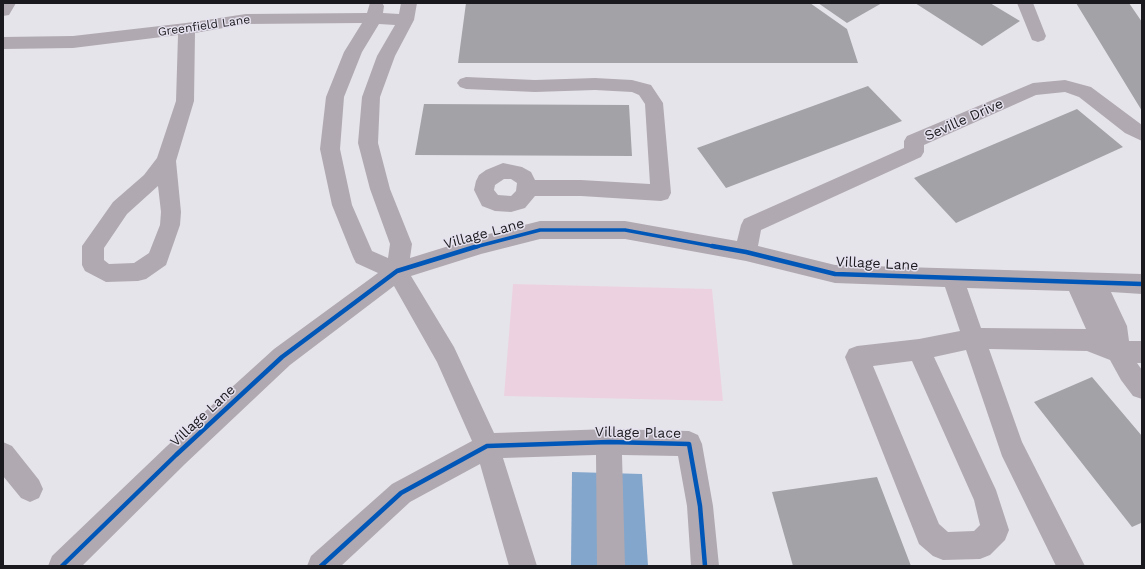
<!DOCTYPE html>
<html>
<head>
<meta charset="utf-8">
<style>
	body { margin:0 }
	#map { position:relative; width:1145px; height:569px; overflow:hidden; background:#e6e4eb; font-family:"Work Sans",sans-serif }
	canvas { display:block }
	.frame { position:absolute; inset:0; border:4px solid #1a191d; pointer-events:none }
</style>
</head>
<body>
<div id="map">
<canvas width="1145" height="569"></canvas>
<div class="frame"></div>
</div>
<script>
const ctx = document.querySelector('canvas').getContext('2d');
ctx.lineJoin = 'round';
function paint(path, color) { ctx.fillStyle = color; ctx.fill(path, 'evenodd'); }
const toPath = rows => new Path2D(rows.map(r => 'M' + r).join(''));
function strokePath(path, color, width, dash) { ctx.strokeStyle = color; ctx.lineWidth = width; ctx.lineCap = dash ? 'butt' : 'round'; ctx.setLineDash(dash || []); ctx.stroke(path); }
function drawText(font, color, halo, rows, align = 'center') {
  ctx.font = font + ' "Work Sans",sans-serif'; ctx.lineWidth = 3; ctx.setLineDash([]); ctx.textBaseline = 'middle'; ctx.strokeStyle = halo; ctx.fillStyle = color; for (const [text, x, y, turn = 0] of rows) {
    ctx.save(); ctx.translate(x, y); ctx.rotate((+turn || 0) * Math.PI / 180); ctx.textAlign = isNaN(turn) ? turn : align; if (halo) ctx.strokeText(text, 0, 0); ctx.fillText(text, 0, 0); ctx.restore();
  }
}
paint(toPath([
	[513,284,712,289,723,401,504,396]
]), '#ecd2e1');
paint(toPath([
	[572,472,642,474,648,566,571,566]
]), '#83a6cc');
paint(toPath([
	[466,3,810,3,847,29,858,63,458,63],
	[818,3,882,3,847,23],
	[915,3,990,3,1020,21,982,46],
	[1076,3,1129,3,1142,22,1142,111],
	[868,86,902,121,726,188,697,148],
	[424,104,629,105,632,156,415,155],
	[1077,109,1123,147,956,223,914,178],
	[1092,377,1142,436,1142,526,1141,523,1132,527,1034,402],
	[877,477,911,566,793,566,772,492]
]), '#a3a3a7');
paint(toPath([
	[3,3,16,3,9,15,3,16,3,3],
	[370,3,382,3,384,6,383,13,399,14,401,3,417,3,414,20,395,56,380,97,378,143,390,189,412,244,410,258,481,236,540,221,625,221,737,241,741,225,744,219,904,148,904,141,907,136,1033,83,1065,80,1091,87,1142,125,1142,141,1125,133,1079,97,1065,92,1036,95,924,145,924,152,921,157,761,230,758,246,835,265,1142,274,1142,294,1111,292,1127,326,1129,341,1142,341,1142,363,1137,363,1142,370,1142,399,1133,396,1121,380,1110,360,1087,351,989,349,1022,442,1085,566,1056,566,1002,456,966,350,934,357,996,490,1009,530,1005,540,990,555,980,559,943,560,933,556,919,544,845,357,849,349,857,346,919,339,960,331,945,287,835,283,746,261,625,239,540,239,481,254,411,276,454,347,494,433,609,429,689,431,698,435,702,444,713,506,719,566,691,566,687,506,678,456,622,455,625,566,597,566,596,455,503,458,537,566,509,566,480,464,410,502,341,566,307,566,311,556,392,484,472,441,437,362,394,286,290,365,185,464,82,566,48,566,52,556,167,446,274,349,378,273,356,263,353,257,332,205,320,149,326,97,344,52,362,23,246,24,195,33,194,101,176,161,181,212,180,225,166,265,146,279,138,281,106,282,85,271,82,265,82,246,113,202,144,175,157,158,176,101,178,35,73,48,3,49,3,37,73,36,186,23,246,14,367,13,370,3],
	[379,24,395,25,377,56,362,97,358,143,370,189,390,244,388,258,372,251,352,205,340,149,344,97,362,52,379,24],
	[158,186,161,212,160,225,149,253,134,263,109,264,104,260,104,248,127,214,158,186],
	[967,288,1069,291,1086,329,981,328,967,288],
	[912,361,974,500,980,525,974,531,948,532,939,524,873,366,912,361],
	[1017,3,1033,3,1046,36,1044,40,1038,42,1032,40,1017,3],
	[466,77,535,80,595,78,632,80,651,85,663,103,671,193,668,199,661,201,581,196,535,196,525,208,511,212,495,211,482,206,474,190,476,181,479,175,486,170,503,163,522,167,531,172,535,180,581,180,650,184,645,104,639,95,632,92,595,90,535,92,466,89,460,87,457,83,460,79,466,77],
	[504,179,511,179,517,183,516,191,511,196,498,195,494,190,495,185,504,179],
	[3,442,12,446,39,480,43,489,39,498,30,502,21,498,3,476,3,442]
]), '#b0a9b2');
strokePath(toPath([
	[475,247,540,230,625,230,717,247]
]), '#0057b8', 3.5);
strokePath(toPath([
	[712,246,746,252,835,274,1142,284],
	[62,566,176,455,282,357,397,271,478,246],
	[321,566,401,493,487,446,609,442,689,444,700,506,705,566]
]), '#0057b8', 4.5);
drawText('12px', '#1a191d', '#e5e1ee', [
	["Greenfield Lane",204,26,-8]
]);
drawText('14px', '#1a191d', '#e5e1ee', [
	["Seville Drive",964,120,-24],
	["Village Lane",484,234,-15],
	["Village Lane",877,264,3],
	["Village Lane",203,416,-43],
	["Village Place",638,433,1]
]);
</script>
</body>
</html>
